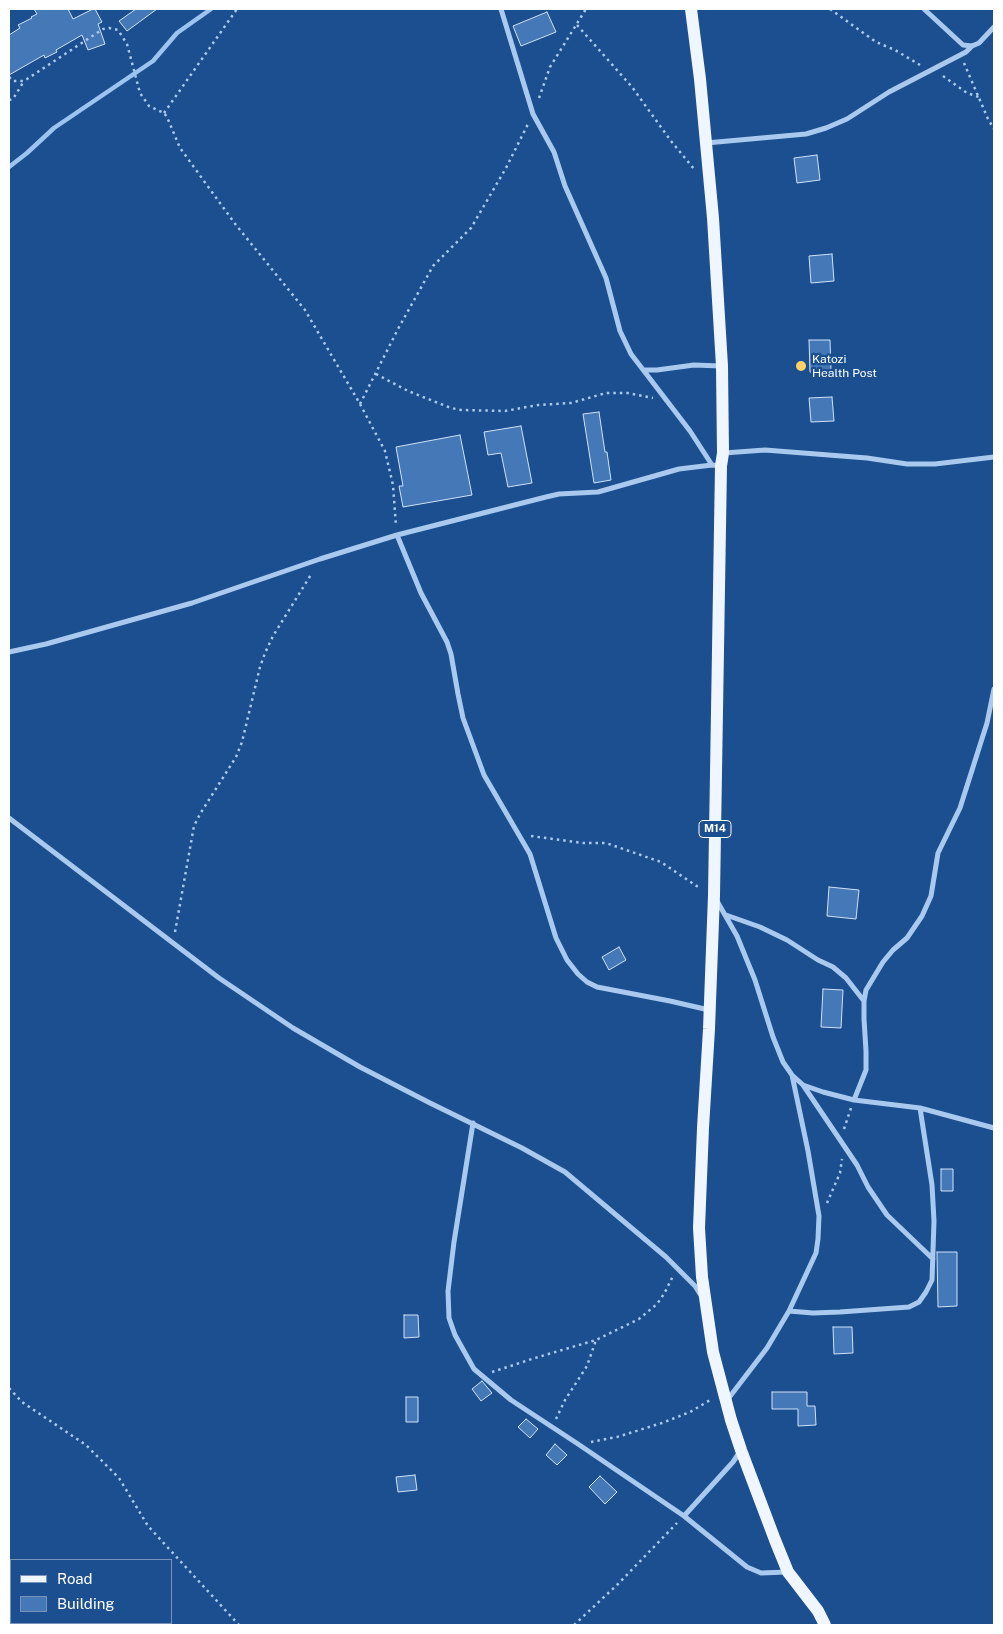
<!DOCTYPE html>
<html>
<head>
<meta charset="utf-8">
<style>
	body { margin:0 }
	#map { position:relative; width:1003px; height:1634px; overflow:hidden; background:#1b4f8f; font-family:"Public Sans",sans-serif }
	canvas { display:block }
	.frame { position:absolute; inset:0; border:10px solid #fff; pointer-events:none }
	.legend { position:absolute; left:10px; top:1559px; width:162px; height:65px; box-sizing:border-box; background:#1b4f8f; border:1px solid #7695bc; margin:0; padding:6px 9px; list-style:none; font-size:15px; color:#fff }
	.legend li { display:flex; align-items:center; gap:10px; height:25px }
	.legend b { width:25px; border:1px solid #7695bc }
</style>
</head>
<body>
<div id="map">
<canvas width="1003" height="1634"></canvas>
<div class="frame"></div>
<ul class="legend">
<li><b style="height:6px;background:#f0f6ff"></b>Road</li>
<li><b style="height:14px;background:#4478b7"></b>Building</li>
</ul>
</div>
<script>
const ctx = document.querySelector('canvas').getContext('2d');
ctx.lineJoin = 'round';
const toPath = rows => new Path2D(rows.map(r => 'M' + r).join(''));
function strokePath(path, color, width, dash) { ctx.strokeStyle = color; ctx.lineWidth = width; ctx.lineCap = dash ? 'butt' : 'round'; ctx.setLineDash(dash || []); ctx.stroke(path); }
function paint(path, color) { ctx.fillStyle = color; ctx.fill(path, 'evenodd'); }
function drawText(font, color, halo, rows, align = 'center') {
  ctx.font = font + ' "Public Sans",sans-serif'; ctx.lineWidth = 4.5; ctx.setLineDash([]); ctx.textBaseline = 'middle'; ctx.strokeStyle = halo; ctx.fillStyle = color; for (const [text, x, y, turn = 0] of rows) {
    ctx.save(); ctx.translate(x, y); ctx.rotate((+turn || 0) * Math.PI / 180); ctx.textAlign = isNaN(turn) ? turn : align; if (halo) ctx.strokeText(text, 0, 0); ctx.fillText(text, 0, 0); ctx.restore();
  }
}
strokePath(toPath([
	[9,167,27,153,54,128,153,61,177,33,211,9]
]), '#9cc4f0', 4.5);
const building = toPath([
	[34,9,68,9,73,19,93,9,95,9,102,22,98,24,105,44,88,50,82,35,56,50,57,52,45,58,44,55,9,75,9,35,20,28,18,25,32,18,31,17,37,14,34,9],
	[136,9,157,9,127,31,119,21,136,9],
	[547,12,556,32,521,46,513,26,547,12],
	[817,155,820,180,797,183,794,158,817,155],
	[832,254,834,281,811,283,809,256,832,254],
	[809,340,830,340,831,372,810,372,809,340],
	[832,397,834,421,811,422,809,398,832,397],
	[599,412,605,452,607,452,611,480,594,483,583,414,599,412],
	[521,426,532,483,508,487,501,453,488,455,484,432,521,426],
	[460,435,472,495,403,507,399,486,403,486,396,447,460,435],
	[829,887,859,890,856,919,827,916,829,887],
	[619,947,626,960,609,970,602,957,619,947],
	[823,989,843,990,841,1028,821,1027,823,989],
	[941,1169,953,1169,953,1191,941,1191,941,1169],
	[937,1252,957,1252,957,1306,938,1307,937,1252],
	[404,1315,418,1315,419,1337,404,1338,404,1315],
	[833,1327,852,1327,853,1353,834,1354,833,1327],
	[482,1381,492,1393,481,1401,472,1389,482,1381],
	[772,1392,807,1392,807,1406,815,1406,816,1425,798,1426,798,1409,772,1409,772,1392],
	[406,1397,418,1397,418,1422,406,1422,406,1397],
	[526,1419,538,1429,530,1438,518,1427,526,1419],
	[555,1444,567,1455,557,1465,546,1455,555,1444],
	[415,1475,417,1490,398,1492,396,1477,415,1475],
	[600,1476,617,1492,605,1504,589,1487,600,1476]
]);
paint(building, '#4478b7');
strokePath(building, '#cfe3fa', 1);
strokePath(toPath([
	[830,9,876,42,895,50,920,65],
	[577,25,632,87,671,141,694,169],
	[964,63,988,119,994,129],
	[943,76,967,93,979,97],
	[9,77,13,81,24,81,103,29,109,28,118,30,127,44,140,93,149,106,164,113,167,117,180,148,236,225,305,310,360,404,385,451,393,485,396,526],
	[539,98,550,67,586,9],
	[9,100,13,99,24,81],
	[164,113,237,9],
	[376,374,408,391,451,408,461,410,505,411,538,405,571,403,606,393,628,393,653,398],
	[360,404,398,329,433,266,471,228,506,168,528,124],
	[531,836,583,843,606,843,661,862,701,889],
	[175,932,194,826,200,814,236,757,242,742,260,667,265,653,273,636,312,573],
	[844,1129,851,1108],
	[827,1203,840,1173,842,1159],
	[492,1372,535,1358,596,1340,639,1319,657,1304,664,1294,673,1276],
	[9,1388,22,1402,86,1445,119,1478,148,1526,239,1625],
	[556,1419,565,1400,587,1366,596,1340],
	[591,1442,617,1437,662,1423,690,1412,712,1399],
	[574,1625,618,1584,677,1523]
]), '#a9c9ee', 2.5, [2.5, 4]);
strokePath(toPath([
	[501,9,533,114,554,152,565,186,606,278,620,331,631,354,690,431,712,465],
	[924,9,963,45,972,46,979,43,994,27],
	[706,143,806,134,826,128,847,119,889,92,966,52,972,46],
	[644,370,657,370,694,365,721,366],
	[724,453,765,450,867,458,907,464,935,464,994,457],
	[397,535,421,593,447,642,451,654,458,694,463,718,484,775,530,854,556,938,567,960,578,974,587,982,597,987,670,1001,709,1010],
	[9,652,46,644,192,603,320,559,397,535,546,497,559,494,598,492,679,469,712,465,721,466],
	[9,818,219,978,293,1028,360,1067,430,1103,522,1148,565,1172,666,1257,695,1286,700,1294],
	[717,901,737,936,755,980,773,1037,783,1062,792,1075,803,1085,823,1092,854,1100,920,1108,994,1128],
	[726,915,760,927,787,940,818,960,833,967,846,978,864,1001],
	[803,1085,857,1165,868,1187,887,1215,933,1259],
	[854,1100,866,1070,866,1051,864,1019,864,1001,866,990,883,962,893,950,907,938,922,916,931,896,938,853,960,808,987,723,994,689],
	[473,1123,454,1242,448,1291,449,1318,455,1335,474,1369,511,1400,578,1444,684,1516,747,1567,761,1573,787,1572],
	[789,1311,813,1313,840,1312,909,1307,919,1302,926,1292,932,1280,934,1221,932,1185,920,1108],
	[728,1399,767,1348,789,1311,816,1253,818,1239,819,1216,808,1151,792,1075],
	[684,1516,733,1462,739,1453]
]), '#a9c9ee', 5);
strokePath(toPath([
	[691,9,700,79,713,218,722,366,723,453,721,466,714,895,709,1029,703,1128,699,1228,702,1277,713,1352,731,1420,741,1450,775,1540,788,1572,818,1611,825,1625]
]), '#f0f6ff', 12);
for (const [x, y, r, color] of [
	[801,366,6,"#ffd166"]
]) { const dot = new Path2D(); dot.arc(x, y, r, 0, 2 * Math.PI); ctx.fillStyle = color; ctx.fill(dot); strokePath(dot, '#1b4f8f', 2); }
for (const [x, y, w] of [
	[715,829,32]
]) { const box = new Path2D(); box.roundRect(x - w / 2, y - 8.5, w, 17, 4); ctx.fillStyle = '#1b4f8f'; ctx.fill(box); strokePath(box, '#fff', 1); }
drawText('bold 11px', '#fff', null, [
	["M14",715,829]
]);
drawText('12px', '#fff', '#1b4f8f', [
	["Katozi",812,359],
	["Health Post",812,373]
], 'left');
</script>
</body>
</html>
